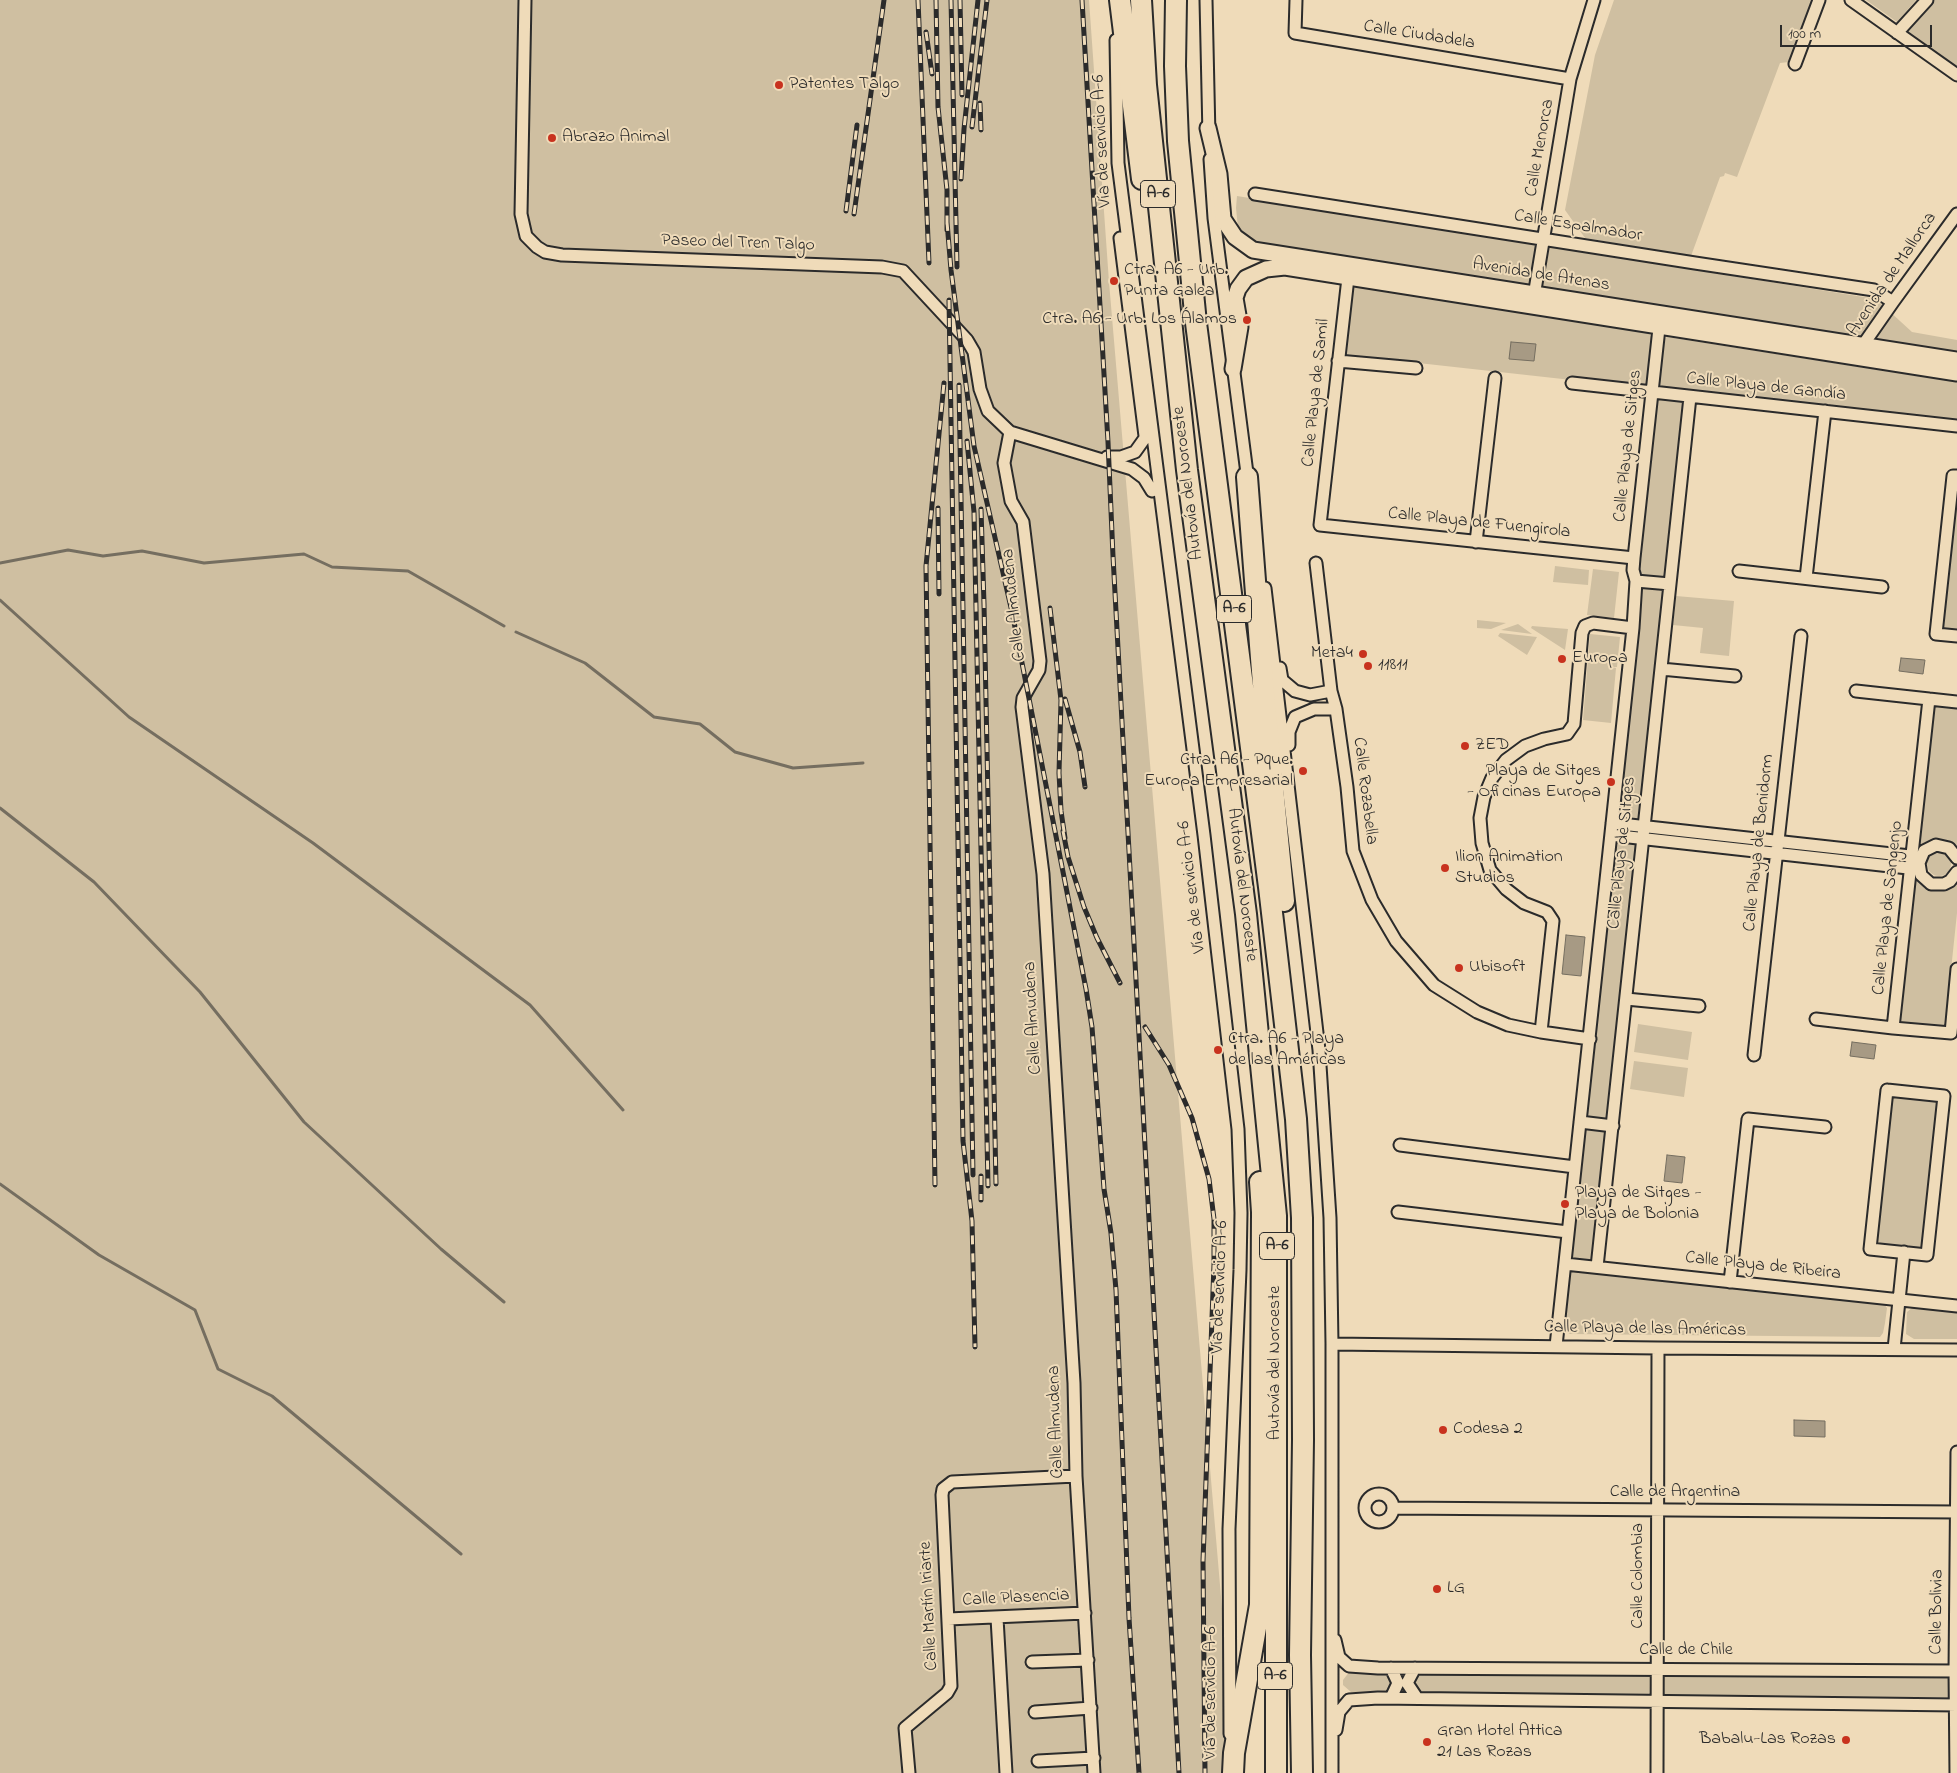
<!DOCTYPE html>
<html>
<head>
<meta charset="utf-8">
<style>
	body { margin:0 }
	#map { position:relative; width:1957px; height:1773px; overflow:hidden; background:#efdbb9; font-family:"Indie Flower",sans-serif }
	canvas { display:block }
	.scale { position:absolute; left:1780px; top:25px; width:152px; height:22px; box-sizing:border-box; border:2px solid #2b2b2b; border-top:0; padding-left:6px; font-size:15px; line-height:18px; white-space:nowrap; color:#2b2b2b; -webkit-text-stroke:4px #efdbb9; paint-order:stroke }
</style>
</head>
<body>
<div id="map">
<canvas width="1957" height="1773"></canvas>
<div class="scale">100 m</div>
</div>
<script>
const ctx = document.querySelector('canvas').getContext('2d');
ctx.lineJoin = 'round';
function paint(path, color) { ctx.fillStyle = color; ctx.fill(path, 'evenodd'); }
const toPath = rows => new Path2D(rows.map(r => 'M' + r).join(''));
function strokePath(path, color, width, dash) { ctx.strokeStyle = color; ctx.lineWidth = width; ctx.lineCap = dash ? 'butt' : 'round'; ctx.setLineDash(dash || []); ctx.stroke(path); }
function drawText(font, color, halo, rows, align = 'center') {
  ctx.font = font + ' "Indie Flower",sans-serif'; ctx.lineWidth = 4; ctx.setLineDash([]); ctx.textBaseline = 'middle'; ctx.strokeStyle = halo; ctx.fillStyle = color; for (const [text, x, y, turn = 0] of rows) {
    ctx.save(); ctx.translate(x, y); ctx.rotate((+turn || 0) * Math.PI / 180); ctx.textAlign = isNaN(turn) ? turn : align; if (halo) ctx.strokeText(text, 0, 0); ctx.fillText(text, 0, 0); ctx.restore();
  }
}
paint(toPath([
	[0,0,1089,0,1109,282,1236,1773,0,1773],
	[1614,0,1812,0,1789,62,1780,63,1737,177,1725,173,1724,176,1720,177,1691,256,1585,238,1565,210,1595,55],
	[1866,0,1916,0,1897,22],
	[1935,0,1957,0,1957,66,1908,31],
	[1237,196,1876,299,1912,332,1957,340,1957,352,1257,243,1245,237,1238,228,1236,208],
	[1361,285,1641,329,1649,333,1652,338,1648,385,1644,388,1346,355,1344,351,1350,299,1354,288],
	[1667,337,1957,382,1957,422,1661,389,1658,385,1663,340],
	[1660,398,1682,401,1685,406,1666,574,1663,579,1641,576,1636,570,1656,403],
	[1957,489,1957,632,1942,630],
	[1555,566,1589,570,1588,585,1553,582],
	[1593,569,1619,572,1614,618,1587,615],
	[1645,586,1662,588,1665,593,1640,814,1637,820,1628,820,1620,818,1618,815,1618,810,1641,590],
	[1676,596,1734,601,1729,656,1700,653,1703,628,1673,625],
	[1477,620,1506,623,1491,629,1477,628],
	[1518,624,1532,634,1501,630],
	[1532,626,1568,629,1565,650,1531,628],
	[1500,633,1537,637,1527,655,1498,636],
	[1590,634,1620,637,1617,667,1611,667,1616,668,1611,723,1583,720],
	[1935,705,1957,707,1957,846,1949,841,1940,839,1922,845,1918,843],
	[1619,842,1634,843,1637,847,1609,1115,1606,1120,1589,1118,1585,1115,1614,846],
	'1927 864a12 12 0 1 1 24 0a12 12 0 1 1-24 0Z',
	[1918,880,1927,887,1939,891,1945,890,1957,885,1957,913,1945,1027,1899,1022,1914,881],
	[1638,1024,1692,1032,1688,1060,1634,1052],
	[1634,1061,1688,1068,1684,1097,1630,1089],
	[1893,1095,1938,1100,1921,1249,1876,1244],
	[1587,1127,1604,1129,1607,1132,1593,1260,1589,1263,1574,1261,1570,1256,1584,1130],
	[1574,1270,1884,1304,1887,1308,1885,1323,1883,1333,1880,1337,1570,1334,1564,1331,1564,1327,1569,1275],
	[1913,1307,1957,1312,1957,1339,1914,1339,1906,1334,1907,1312],
	[1350,1671,1957,1678,1957,1698,1351,1692,1343,1685,1343,1680]
]), '#cfbfa1');
const water = toPath([
	[1511,342,1536,344,1534,361,1509,359,1511,342],
	[1901,658,1925,660,1923,674,1899,671,1901,658],
	[1566,935,1585,937,1581,976,1562,974,1566,935],
	[1852,1042,1876,1045,1874,1059,1850,1056,1852,1042],
	[1667,1155,1685,1157,1682,1183,1664,1181,1667,1155],
	[1794,1420,1825,1421,1825,1437,1794,1436,1794,1420]
]);
paint(water, '#a79a84');
strokePath(water, '#756e60', 1);
strokePath(toPath([
	[0,563,68,550,103,556,142,551,204,563,304,554,332,567,408,571,504,626],
	[0,600,129,717,313,843,530,1005,623,1110],
	[516,632,585,663,654,717,700,724,735,752,793,768,863,763],
	[0,808,94,882,200,992,304,1122,441,1249,504,1302],
	[0,1184,99,1255,195,1310,218,1369,272,1396,461,1554]
]), '#756e60', 3);
const minor = toPath([
	[525,0,521,214,526,236,537,247,545,252,562,255,882,267,903,271,967,340,974,352,980,389,988,411,1010,432,1132,469,1144,478,1152,491],
	[1206,0,1209,136],
	[1296,0,1295,33,1570,79],
	[1851,0,1957,75],
	[1897,33,1927,0],
	[1116,40,1118,163,1204,835,1238,1129,1241,1213,1240,1270,1229,1529,1230,1734],
	[1795,64,1819,0],
	[1210,159,1214,218,1248,481],
	[1255,194,1695,263,1874,290,1893,302],
	[1120,238,1145,436],
	[1349,269,1320,525,1634,558],
	[1533,302,1570,79,1594,0],
	[1862,352,1863,345,1893,302,1957,214],
	[1338,361,1416,368],
	[1572,383,1957,426],
	[1010,432,1004,463,1011,501,1023,522,1040,661,1039,670,1023,698,1022,707,1043,874,1074,1383,1076,1476,1094,1773],
	[1107,457,1121,457,1135,452,1145,438],
	[1957,476,1953,476,1936,634,1957,636],
	[1476,542,1495,378],
	[1316,563,1331,691,1336,709,1347,787,1353,851,1372,900,1396,941,1434,985,1477,1012,1508,1025,1541,1032,1590,1039],
	[1739,571,1882,587],
	[1806,578,1825,411],
	[1636,581,1670,584],
	[1265,588,1319,1050,1330,1218,1332,1344,1332,1773],
	[1280,668,1282,680,1295,691,1310,695,1331,691],
	[1661,669,1735,676],
	[1856,691,1929,699],
	[1957,702,1929,699,1893,1028,1951,1033,1957,969],
	[1289,745,1289,732,1295,717,1314,709,1336,709],
	[1612,823,1919,857],
	[1611,835,1917,869],
	[1957,858,1949,848,1936,845,1924,851,1919,863,1921,875,1931,884,1944,884,1950,881,1957,872],
	[1626,999,1699,1006],
	[1816,1019,1893,1028],
	[1541,1032,1553,921,1547,912,1524,903,1506,889,1490,870,1482,843,1480,818,1484,797,1492,778,1506,760,1525,746,1544,739,1567,734,1574,724,1582,633,1585,626,1593,623,1633,628],
	[1754,1055,1801,636],
	[1887,1090,1944,1096,1927,1255,1870,1249,1887,1090],
	[1580,1122,1613,1126],
	[1400,1145,1575,1167],
	[1398,1212,1568,1232],
	[1565,1264,1957,1306],
	[1597,1267,1690,397],
	[1730,1282,1748,1119,1825,1127],
	[1332,1344,1658,1348,1957,1350],
	[1556,1346,1633,628,1636,581,1633,570,1634,558,1660,319],
	[1894,1349,1904,1252],
	'1365 1508a14 14 0 1 1 28 0a14 14 0 1 1-28 0Z',
	[1393,1508,1957,1512],
	[997,1618,1006,1773],
	[948,1619,1085,1613],
	[1335,1640,1339,1657,1349,1666,1378,1668,1957,1671],
	[1032,1662,1088,1660],
	[1391,1668,1398,1683,1391,1698],
	[1415,1668,1407,1683,1417,1698],
	[1035,1712,1091,1708],
	[1336,1730,1339,1712,1349,1700,1378,1698,1957,1705],
	[1038,1761,1094,1758],
	[909,1773,905,1728,947,1693,951,1686,942,1495,943,1489,952,1482,1076,1476],
	[1657,1773,1658,1348],
	[1956,1773,1955,1671,1957,1452]
]);
const secondary = toPath([
	[1208,128,1219,174,1223,219,1235,237,1253,250,1957,360],
	[1233,369,1240,327,1235,298,1238,289,1246,278,1266,269,1285,267,1957,373]
]);
const motorway = toPath([
	[1120,0,1142,179],
	[1141,0,1146,85,1187,470,1246,914,1276,1216,1276,1773],
	[1176,0,1175,66,1178,141,1196,323,1269,887,1296,1119,1302,1218,1303,1440,1300,1655,1302,1773],
	[1247,477,1263,684,1284,901],
	[1233,1773,1234,1753,1260,1605,1262,1212,1260,1182]
]);
strokePath(minor, '#2b2b2b', 15);
strokePath(secondary, '#2b2b2b', 19);
strokePath(motorway, '#2b2b2b', 24);
strokePath(minor, '#efdbb9', 11);
strokePath(secondary, '#efdbb9', 15);
strokePath(motorway, '#efdbb9', 20);
const rail = toPath([
	[918,0,929,263],
	[936,0,938,107,947,190,947,230],
	[951,0,957,267],
	[960,0,962,95],
	[1082,0,1108,442,1113,556,1179,1773],
	[926,32,932,74],
	[980,103,981,130],
	[972,127,987,0],
	[961,179,964,129,978,0],
	[846,211,857,125],
	[854,214,884,0],
	[947,222,951,270,974,446,1012,612,1086,989,1092,1027,1104,1189,1111,1233,1116,1290,1129,1618,1139,1773],
	[949,300,963,1141,972,1221,975,1347],
	[959,385,973,1175],
	[967,441,974,512,988,1186],
	[938,508,939,594],
	[981,509,984,604,996,1184],
	[1050,608,1061,700,1059,773,1061,811,1065,838],
	[1065,699,1080,752,1085,787],
	[1063,831,1068,857,1084,907,1097,938,1120,983],
	[1145,1027,1169,1065,1192,1118,1209,1179,1214,1219,1214,1264,1203,1561,1205,1773],
	[981,1176,981,1200],
	[935,1185,926,566,944,383]
]);
strokePath(rail, '#2b2b2b', 5);
strokePath(rail, '#efdbb9', 3, [9]);
for (const [x, y, r, color] of [
	[779,85,5,"#c8321e"],
	[552,138,5,"#c8321e"],
	[1114,281,5,"#c8321e"],
	[1247,320,5,"#c8321e"],
	[1363,654,5,"#c8321e"],
	[1562,659,5,"#c8321e"],
	[1368,666,5,"#c8321e"],
	[1465,746,5,"#c8321e"],
	[1303,771,5,"#c8321e"],
	[1611,782,5,"#c8321e"],
	[1445,868,5,"#c8321e"],
	[1459,968,5,"#c8321e"],
	[1218,1050,5,"#c8321e"],
	[1565,1204,5,"#c8321e"],
	[1443,1430,5,"#c8321e"],
	[1437,1589,5,"#c8321e"],
	[1846,1740,5,"#c8321e"],
	[1427,1742,5,"#c8321e"]
]) { const dot = new Path2D(); dot.arc(x, y, r, 0, 2 * Math.PI); ctx.fillStyle = color; ctx.fill(dot); strokePath(dot, '#efdbb9', 2); }
for (const [x, y, w] of [
	[1158,194,35],
	[1234,609,35],
	[1277,1246,35],
	[1275,1676,35]
]) { const box = new Path2D(); box.roundRect(x - w / 2, y - 13.5, w, 27, 4); ctx.fillStyle = '#efdbb9'; ctx.fill(box); strokePath(box, '#2b2b2b', 1); }
drawText('bold 16px', '#2b2b2b', null, [
	["A-6",1158,194],
	["A-6",1234,609],
	["A-6",1277,1246],
	["A-6",1275,1676]
]);
drawText('18px', '#2b2b2b', '#efdbb9', [
	["Calle Ciudadela",1419,36,9],
	["Vía de servicio A-6",1103,141,-93],
	["Calle Menorca",1541,148,-80],
	["Calle Espalmador",1578,227,9],
	["Paseo del Tren Talgo",738,244,2],
	["Avenida de Mallorca",1893,275,-56],
	["Avenida de Atenas",1541,276,9],
	["Calle Playa de Gandía",1766,388,6],
	["Calle Playa de Samil",1317,393,-84],
	["Calle Playa de Sitges",1629,446,-84],
	["Autovía del Noroeste",1189,483,-97],
	["Calle Playa de Fuengirola",1479,524,6],
	["Calle Almudena",1015,605,-96],
	["Calle Rozabella",1364,791,83],
	["Calle Playa de Benidorm",1760,843,-84],
	["Calle Playa de Sitges",1623,853,-84],
	["Autovía del Noroeste",1241,885,83],
	["Vía de servicio A-6",1193,887,-97],
	["Calle Playa de Sangenjo",1889,908,-84],
	["Calle Almudena",1034,1018,-93],
	["Calle Playa de Ribeira",1763,1267,6],
	["Vía de servicio A-6",1221,1287,-88],
	["Calle Playa de las Américas",1645,1330,1],
	["Autovía del Noroeste",1276,1363,-90],
	["Calle Almudena",1057,1422,-92],
	["Calle de Argentina",1675,1493],
	["Calle Colombia",1639,1576,-90],
	["Calle Plasencia",1016,1599,-3],
	["Calle Martín Iriarte",930,1606,-93],
	["Calle Bolivia",1938,1612,-89],
	["Calle de Chile",1686,1651],
	["Vía de servicio A-6",1212,1693,-90]
]);
drawText('18px', '#2b2b2b', '#efdbb9', [
	["Patentes Talgo",789,85],
	["Abrazo Animal",562,138],
	["Ctra. A6 - Urb.",1124,271],
	["Punta Galea",1124,292],
	["Ctra. A6 - Urb. Los Álamos",1237,320,"right"],
	["Meta4",1353,654,"right"],
	["Europa",1572,659],
	["11811",1378,666],
	["ZED",1475,746],
	["Ctra. A6 - Pque.",1293,761,"right"],
	["Europa Empresarial",1293,782,"right"],
	["Playa de Sitges",1601,772,"right"],
	["- Oficinas Europa",1601,793,"right"],
	["Ilion Animation",1455,858],
	["Studios",1455,879],
	["Ubisoft",1469,968],
	["Ctra. A6 - Playa",1228,1040],
	["de las Américas",1228,1061],
	["Playa de Sitges -",1575,1194],
	["Playa de Bolonia",1575,1215],
	["Codesa 2",1453,1430],
	["LG",1447,1589],
	["Gran Hotel Attica",1437,1732],
	["21 Las Rozas",1437,1753],
	["Babalu-Las Rozas",1836,1740,"right"]
], 'left');
</script>
</body>
</html>
